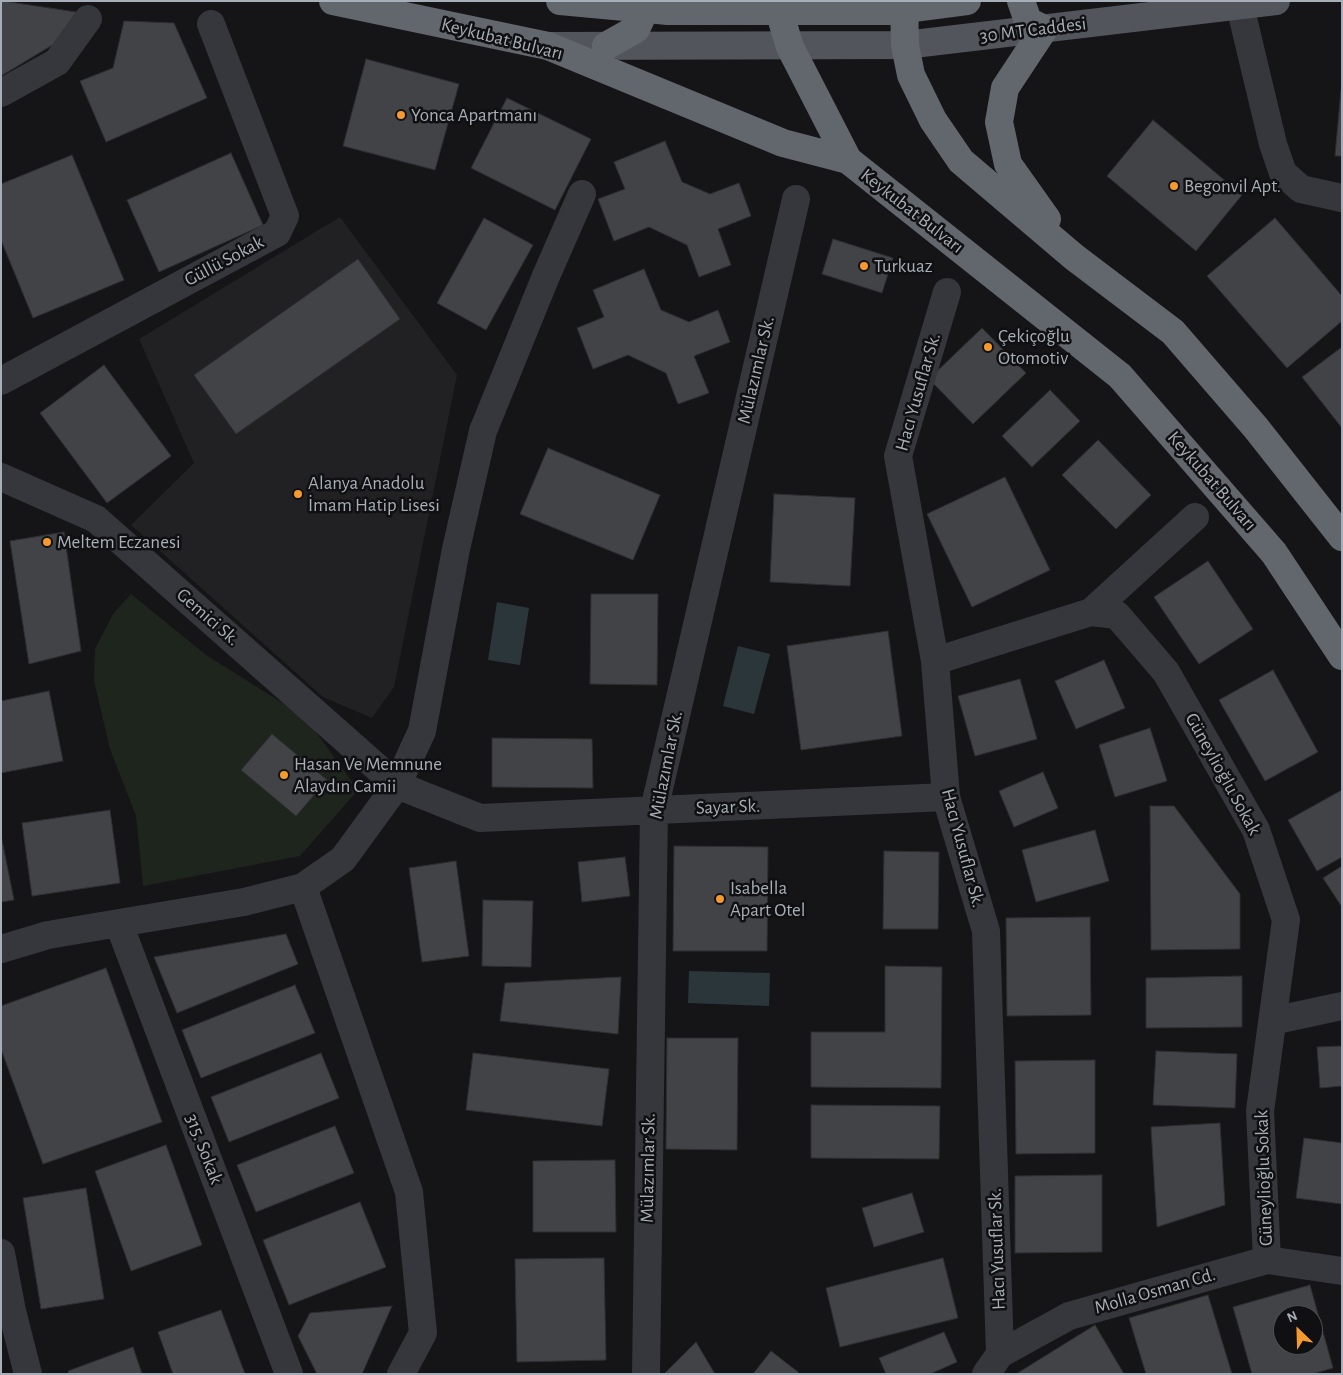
<!DOCTYPE html>
<html>
<head>
<meta charset="utf-8">
<style>
	body { margin:0 }
	#map { position:relative; width:1343px; height:1375px; overflow:hidden; background:#151517; font-family:"Alegreya Sans",sans-serif }
	canvas { display:block }
	.frame { position:absolute; inset:0; border:2px solid #a6aeb7; pointer-events:none }
	.north { position:absolute; left:1273px; top:1305px; width:50px; height:50px; box-sizing:border-box; background:#101012; border:1px solid #4c4f54; border-radius:50%; rotate:336deg; font-size:14px; font-weight:700; line-height:20px; text-align:center; color:#a6aeb7 }
	.north::after { content:''; display:block; margin:auto; width:18px; height:22px; background:#f59a2e; clip-path:polygon(50% 0,100% 100%,50% 72%,0 100%) }
</style>
</head>
<body>
<div id="map">
<canvas width="1343" height="1375"></canvas>
<div class="frame"></div>
<div class="north">N</div>
</div>
<script>
const ctx = document.querySelector('canvas').getContext('2d');
ctx.lineJoin = 'round';
function paint(path, color) { ctx.fillStyle = color; ctx.fill(path, 'evenodd'); }
const toPath = rows => new Path2D(rows.map(r => 'M' + r).join(''));
function strokePath(path, color, width, dash) { ctx.strokeStyle = color; ctx.lineWidth = width; ctx.lineCap = dash ? 'butt' : 'round'; ctx.setLineDash(dash || []); ctx.stroke(path); }
function drawText(font, color, halo, rows, align = 'center') {
  ctx.font = font + ' "Alegreya Sans",sans-serif'; ctx.lineWidth = 5; ctx.setLineDash([]); ctx.textBaseline = 'middle'; ctx.strokeStyle = halo; ctx.fillStyle = color; for (const [text, x, y, turn = 0] of rows) {
    ctx.save(); ctx.translate(x, y); ctx.rotate((+turn || 0) * Math.PI / 180); ctx.textAlign = isNaN(turn) ? turn : align; if (halo) ctx.strokeText(text, 0, 0); ctx.fillText(text, 0, 0); ctx.restore();
  }
}
paint(toPath([
	[340,217,457,375,394,687,372,718,323,697,131,525,194,463,139,339]
]), '#212124');
paint(toPath([
	[131,594,206,655,305,717,358,790,300,856,143,886,136,816,110,749,94,681,95,649,113,614]
]), '#1d251d');
paint(toPath([
	[497,602,529,608,520,665,488,660],
	[738,646,770,654,754,714,723,706],
	[689,971,770,973,769,1006,688,1003]
]), '#2b363b');
const building = toPath([
	[1,1,3,1,76,12,59,41,1,76,1,1],
	[124,21,174,23,207,98,106,142,80,81,113,68,124,21],
	[366,59,459,84,435,170,343,146,366,59],
	[1341,90,1342,90,1342,156,1335,156,1341,90],
	[507,98,591,139,555,210,471,168,507,98],
	[1153,120,1242,195,1196,251,1107,176,1153,120],
	[665,141,682,182,710,194,739,183,751,216,718,229,731,265,699,277,687,245,649,227,614,241,598,199,625,189,614,162,665,141],
	[231,153,263,225,159,272,127,200,231,153],
	[72,155,124,280,33,318,1,240,1,184,72,155],
	[484,218,533,245,486,330,437,303,484,218],
	[1275,218,1342,296,1342,321,1287,368,1207,276,1275,218],
	[833,239,893,258,882,293,822,274,833,239],
	[358,259,400,319,236,434,194,375,358,259],
	[644,269,661,310,689,322,718,310,730,342,694,356,709,393,678,404,666,373,628,355,593,369,577,328,604,317,593,290,644,269],
	[982,328,1026,373,973,424,929,379,982,328],
	[1342,347,1342,428,1302,377,1342,347],
	[104,365,171,456,107,503,40,413,104,365],
	[1050,390,1080,421,1032,467,1002,436,1050,390],
	[1098,440,1151,495,1116,529,1062,475,1098,440],
	[548,448,660,495,633,560,520,514,548,448],
	[1005,477,1050,570,972,607,927,514,1005,477],
	[774,494,855,498,850,586,770,582,774,494],
	[64,532,81,651,29,664,10,541,64,532],
	[1208,561,1253,629,1199,664,1154,597,1208,561],
	[591,594,658,594,657,685,590,684,591,594],
	[888,631,902,736,801,750,787,646,888,631],
	[1104,660,1125,708,1076,729,1055,681,1104,660],
	[1273,670,1318,752,1265,781,1219,700,1273,670],
	[1020,679,1037,739,975,756,958,696,1020,679],
	[49,691,63,761,1,773,1,701,49,691],
	[1150,728,1167,781,1115,797,1099,745,1150,728],
	[272,734,327,780,296,816,241,770,272,734],
	[492,738,592,739,593,788,492,787,492,738],
	[1043,772,1058,808,1014,827,999,791,1043,772],
	[1342,790,1342,857,1317,871,1288,820,1342,790],
	[1150,806,1174,806,1240,894,1240,949,1151,950,1150,806],
	[110,810,120,883,32,896,22,823,110,810],
	[1095,830,1109,881,1036,902,1022,850,1095,830],
	[1,835,14,900,1,902,1,835],
	[674,846,768,847,767,951,673,951,674,846],
	[884,851,939,852,938,929,883,929,884,851],
	[625,857,630,896,582,902,578,862,625,857],
	[456,861,469,956,422,962,409,868,456,861],
	[1342,866,1342,907,1323,878,1342,866],
	[483,900,533,901,531,967,482,966,483,900],
	[1090,917,1091,1015,1007,1016,1006,918,1090,917],
	[286,934,298,964,177,1013,154,957,286,934],
	[885,966,942,967,941,1088,811,1087,811,1032,885,1032,885,966],
	[106,968,162,1122,43,1164,1,1049,1,1006,106,968],
	[1242,976,1242,1027,1146,1028,1146,978,1242,976],
	[621,977,618,1034,500,1021,505,983,621,977],
	[295,985,315,1033,201,1078,182,1030,295,985],
	[667,1038,738,1038,737,1150,666,1149,667,1038],
	[1342,1046,1342,1086,1320,1088,1317,1047,1342,1046],
	[1156,1051,1237,1054,1235,1108,1153,1105,1156,1051],
	[321,1053,339,1098,229,1142,211,1097,321,1053],
	[473,1053,609,1069,602,1126,466,1110,473,1053],
	[1095,1060,1095,1153,1016,1154,1015,1061,1095,1060],
	[811,1105,940,1106,939,1159,811,1158,811,1105],
	[1220,1123,1225,1205,1157,1227,1151,1127,1220,1123],
	[335,1126,354,1173,256,1212,237,1165,335,1126],
	[1304,1138,1342,1143,1342,1204,1296,1198,1304,1138],
	[166,1145,202,1245,131,1271,95,1171,166,1145],
	[615,1160,616,1232,533,1232,533,1161,615,1160],
	[1102,1175,1102,1252,1015,1253,1015,1176,1102,1175],
	[86,1188,104,1299,41,1309,23,1198,86,1188],
	[912,1193,924,1232,874,1247,862,1208,912,1193],
	[360,1202,386,1267,289,1305,263,1240,360,1202],
	[604,1258,606,1360,517,1362,515,1259,604,1258],
	[943,1258,958,1318,840,1347,826,1288,943,1258],
	[1310,1285,1333,1368,1312,1374,1252,1374,1233,1307,1310,1285],
	[1283,1315,1313,1315,1313,1345,1283,1345,1283,1315],
	[1208,1295,1232,1374,1146,1374,1129,1318,1208,1295],
	[392,1306,362,1374,317,1374,298,1336,310,1313,392,1306],
	[221,1310,245,1374,173,1374,158,1332,221,1310],
	[1095,1325,1124,1374,1016,1374,1095,1325],
	[944,1332,957,1362,930,1374,886,1374,879,1358,944,1332],
	[696,1342,715,1374,664,1374,696,1342],
	[133,1347,142,1374,69,1374,68,1371,133,1347],
	[771,1351,798,1372,798,1374,753,1374,771,1351]
]);
paint(building, '#414347');
strokePath(building, '#2f2f33', 1);
strokePath(toPath([
	[1240,6,1273,144,1283,173,1301,189,1342,198],
	[1,93,57,62,88,19],
	[947,292,898,456,935,661,946,797,986,931,1000,1354],
	[1,381,277,233,285,216,211,24],
	[1,477,96,519,397,785,480,818,946,797],
	[1091,612,1195,517],
	[935,661,1091,612,1117,615,1166,672,1256,830,1286,920,1260,1111,1267,1260],
	[303,887,409,1192,423,1333,401,1374],
	[119,924,289,1374],
	[1,949,48,935,244,902,303,887,343,859,397,785,422,731,456,549,483,431,546,276,582,194],
	[1272,1021,1342,1006],
	[1,1253,12,1311,28,1374],
	[646,1374,654,810,796,199],
	[986,1374,1000,1354,1069,1316,1267,1260,1342,1271]
]), '#36373c', 28);
strokePath(toPath([
	[548,46,905,45,1276,1]
]), '#52555b', 28);
strokePath(toPath([
	[333,1,548,46,783,143,848,160,1120,376,1274,553,1342,656],
	[776,1,790,47,848,160],
	[904,1,905,45,911,75,933,120,961,161,1074,257,1173,332,1256,428,1342,537],
	[1021,1,1028,21,1044,29,1005,88,999,122,1008,164,1047,219],
	[606,46,636,29,649,1]
]), '#62666d', 28);
strokePath(toPath([
	[560,1,668,11,890,11,967,1]
]), '#62666d', 28);
for (const [x, y, r, color] of [
	[401,115,5,"#f59a2e"],
	[1174,186,5,"#f59a2e"],
	[864,266,5,"#f59a2e"],
	[988,347,5,"#f59a2e"],
	[298,494,5,"#f59a2e"],
	[47,542,5,"#f59a2e"],
	[284,775,5,"#f59a2e"],
	[720,899,5,"#f59a2e"]
]) { const dot = new Path2D(); dot.arc(x, y, r, 0, 2 * Math.PI); ctx.fillStyle = color; ctx.fill(dot); strokePath(dot, '#101012', 2); }
drawText('19px', '#a6aeb7', '#101012', [
	["30 MT Caddesi",1033,30,-7],
	["Keykubat Bulvarı",502,39,14],
	["Keykubat Bulvarı",912,211,38],
	["Güllü Sokak",224,261,-28],
	["Mülazımlar Sk.",756,370,-77],
	["Hacı Yusuflar Sk.",918,392,-74],
	["Keykubat Bulvarı",1212,481,49],
	["Gemici Sk.",208,617,41],
	["Mülazımlar Sk.",666,765,-79],
	["Güneylioğlu Sokak",1223,774,61],
	["Sayar Sk.",728,807,-2],
	["Hacı Yusuflar Sk.",963,848,75],
	["315. Sokak",204,1149,69],
	["Mülazımlar Sk.",648,1168,-89],
	["Güneylioğlu Sokak",1264,1178,-92],
	["Hacı Yusuflar Sk.",997,1249,-92],
	["Molla Osman Cd.",1155,1291,-16]
]);
drawText('19px', '#a6aeb7', '#101012', [
	["Yonca Apartmanı",411,115],
	["Begonvil Apt.",1184,186],
	["Turkuaz",874,266],
	["Çekiçoğlu",998,336],
	["Otomotiv",998,358],
	["Alanya Anadolu",308,483],
	["İmam Hatip Lisesi",308,505],
	["Meltem Eczanesi",57,542],
	["Hasan Ve Memnune",294,764],
	["Alaydın Camii",294,786],
	["Isabella",730,888],
	["Apart Otel",730,910]
], 'left');
</script>
</body>
</html>
